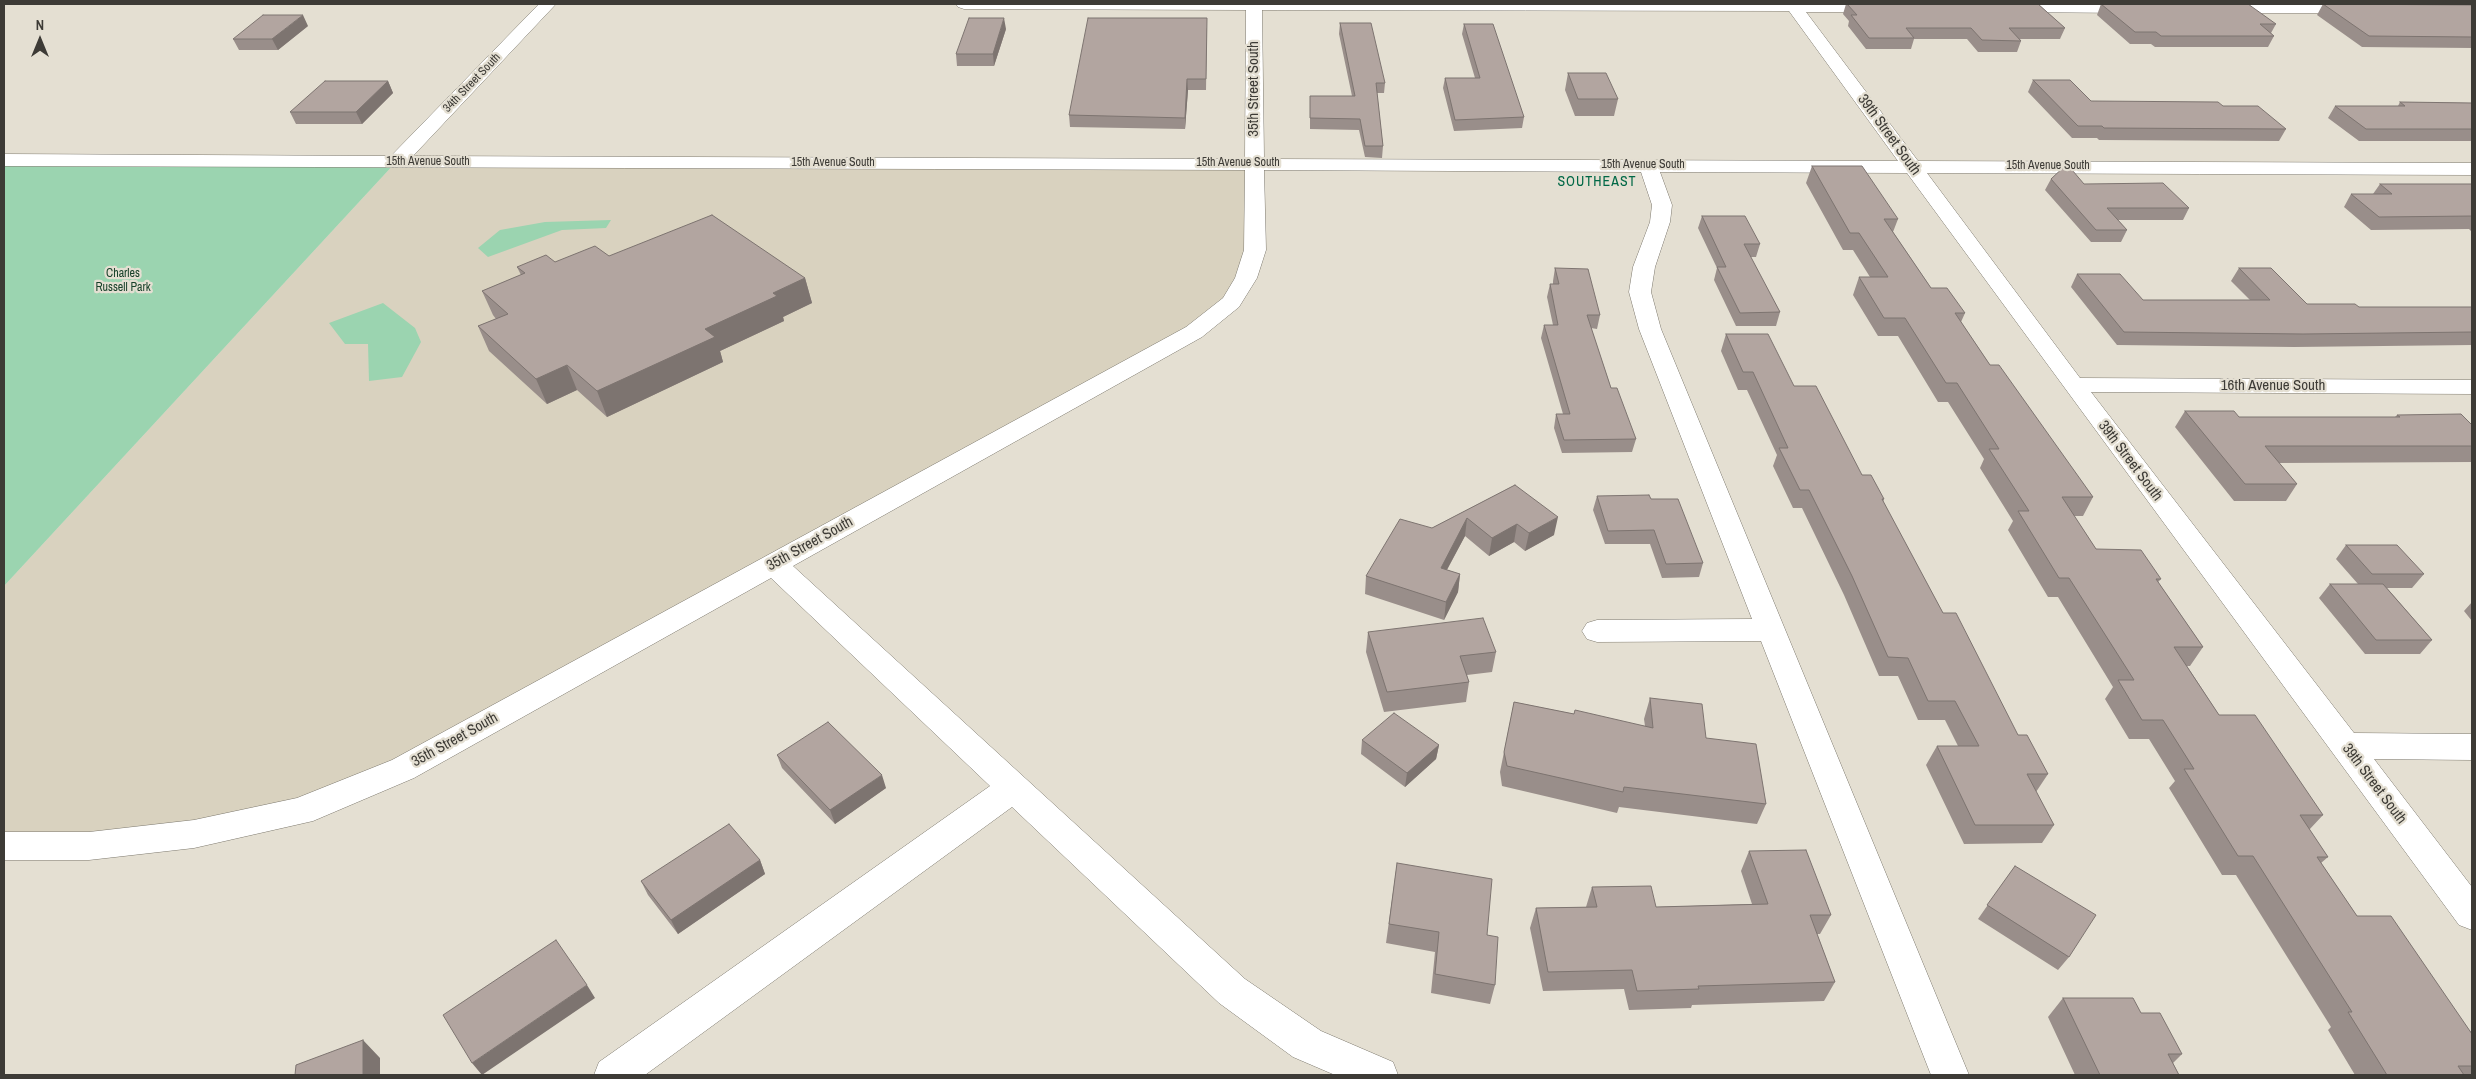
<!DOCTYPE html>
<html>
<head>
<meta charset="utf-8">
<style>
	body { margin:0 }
	#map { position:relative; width:2476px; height:1079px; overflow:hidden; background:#e4dfd2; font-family:"Archivo Narrow",sans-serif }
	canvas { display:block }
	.frame { position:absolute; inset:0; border:5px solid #3d3b36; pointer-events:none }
	.north { position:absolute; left:15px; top:15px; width:50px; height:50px; -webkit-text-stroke:4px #e4dfd2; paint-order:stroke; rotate:0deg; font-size:14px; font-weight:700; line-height:20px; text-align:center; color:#3d3b36 }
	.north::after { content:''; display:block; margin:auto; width:18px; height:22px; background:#3d3b36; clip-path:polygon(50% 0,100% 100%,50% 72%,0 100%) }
</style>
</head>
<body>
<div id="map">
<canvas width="2476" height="1079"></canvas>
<div class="frame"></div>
<div class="north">N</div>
</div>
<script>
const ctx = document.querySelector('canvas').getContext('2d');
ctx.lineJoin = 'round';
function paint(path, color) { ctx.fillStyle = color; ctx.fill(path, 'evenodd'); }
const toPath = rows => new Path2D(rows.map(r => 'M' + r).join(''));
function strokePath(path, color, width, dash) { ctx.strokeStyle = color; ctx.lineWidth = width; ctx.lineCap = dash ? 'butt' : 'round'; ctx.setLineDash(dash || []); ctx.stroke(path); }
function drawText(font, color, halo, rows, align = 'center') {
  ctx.font = font + ' "Archivo Narrow",sans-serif'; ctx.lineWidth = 4.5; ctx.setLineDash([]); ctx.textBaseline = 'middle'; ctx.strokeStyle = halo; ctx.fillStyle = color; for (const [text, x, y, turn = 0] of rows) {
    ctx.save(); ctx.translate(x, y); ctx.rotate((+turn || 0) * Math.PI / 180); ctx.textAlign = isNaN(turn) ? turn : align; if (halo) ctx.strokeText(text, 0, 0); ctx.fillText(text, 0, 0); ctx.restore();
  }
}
paint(toPath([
	[396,162,1254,163,1246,278,1194,332,301,811,89,846,4,846,4,586]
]), '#d9d2bf');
paint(toPath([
	[4,161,396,162,4,586],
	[611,220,606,228,562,230,488,257,478,248,500,230,545,222],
	[383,303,415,328,421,342,402,377,369,381,368,344,345,344,329,323]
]), '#9bd4b0');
const minor = toPath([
	[539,4,556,4,413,156,1245,159,1246,10,964,9,958,7,956,4,1888,4,1890,7,1888,10,1882,12,1806,12,1918,161,2472,163,2472,175,1927,173,2080,378,2472,380,2472,394,2091,392,2354,733,2472,734,2472,760,2374,759,2472,887,2472,930,2459,925,1907,173,1660,172,1672,205,1670,222,1655,267,1651,292,1661,329,1969,1075,1931,1075,1761,641,1597,642,1587,639,1582,631,1587,623,1597,620,1752,619,1639,329,1629,292,1633,267,1650,222,1652,205,1641,172,1264,170,1266,250,1257,278,1239,307,1202,337,793,566,1245,979,1321,1031,1393,1062,1398,1075,1335,1075,1293,1057,1219,1003,1012,807,645,1075,594,1075,599,1062,990,786,771,578,414,778,313,821,194,848,89,860,4,860,4,832,89,832,194,820,297,798,392,760,1186,327,1223,298,1235,278,1244,250,1245,170,4,166,4,154,391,156,539,4],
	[1262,10,1789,11,1898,161,1264,159,1262,10],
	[1999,4,2139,4,2145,8,2137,13,2005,12,1999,10,1997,7,1999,4],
	[2213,4,2359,4,2365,8,2357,13,2215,13,2207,8,2213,4]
]);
strokePath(minor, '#7d796e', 1);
paint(minor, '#fff');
paint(toPath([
	[1846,4,2038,4,2065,28,2060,39,2020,39,2021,41,2017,52,1978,52,1967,39,1914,39,1911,49,1866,49,1848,26,1849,21,1843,14],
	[2101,4,2276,24,2271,33,2274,36,2268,47,2155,47,2151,44,2130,44,2097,15],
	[2323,4,2472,5,2472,48,2362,47,2317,15],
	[1340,23,1385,83,1384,93,1377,93,1383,146,1382,158,1365,157,1359,130,1310,129,1310,96,1352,96,1339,34],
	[1464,24,1524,117,1522,128,1454,131,1443,88,1445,78,1475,78,1462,34],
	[308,26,278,50,239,50,233,39],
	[1207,28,1206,90,1188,90,1185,129,1070,127,1069,115],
	[1006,29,994,66,957,66,956,54],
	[1568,73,1618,99,1614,116,1575,116,1565,90],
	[2033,80,2091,101,2223,106,2286,129,2279,141,2099,140,2097,138,2072,138,2028,92],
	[388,81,393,93,362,124,296,124,290,112],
	[2400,102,2472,103,2472,141,2359,141,2328,118,2335,106,2398,106],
	[1812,166,1898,219,1893,232,1931,288,1965,313,1961,322,1990,365,2093,497,2083,516,2074,516,2096,549,2161,579,2158,582,2203,647,2190,666,2187,666,2219,715,2323,815,2309,830,2328,857,2321,863,2357,916,2472,1034,2472,1075,2355,1075,2328,1030,2331,1027,2236,875,2222,875,2169,788,2175,781,2149,739,2129,739,2105,699,2113,687,2058,597,2048,597,2008,530,2013,521,1980,468,1984,459,1948,402,1938,402,1898,336,1878,336,1853,295,1859,277,1870,277,1853,250,1843,250,1806,183],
	[2051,179,2084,184,2189,208,2183,220,2118,220,2127,230,2121,242,2091,242,2045,190],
	[2380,184,2472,184,2472,232,2469,229,2371,230,2344,207,2351,194,2373,194],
	[1702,216,1760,244,1756,257,1750,257,1780,312,1776,326,1736,326,1714,280,1717,268,1698,228],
	[609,256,805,278,812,303,783,317,784,321,720,351,723,362,607,417,577,390,547,404,489,351,478,326,496,319,493,315,482,291,521,275,517,267,555,262],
	[1555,268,1600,315,1597,329,1591,328,1611,388,1636,439,1632,452,1562,453,1554,428,1556,414,1563,414,1541,338,1544,325,1553,325,1547,297,1550,284,1553,284,1553,281],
	[2239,268,2307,304,2359,307,2472,307,2472,345,2294,347,2117,345,2071,287,2077,274,2143,300,2250,300,2231,281],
	[1726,334,1794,386,1862,475,1884,499,1883,502,1943,613,2018,735,2048,774,2036,792,2054,825,2042,843,1964,844,1926,765,1937,746,1958,746,1945,720,1918,720,1898,676,1879,676,1844,595,1802,508,1793,508,1773,466,1777,455,1747,390,1738,390,1721,351],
	[2185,411,2239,417,2395,417,2397,415,2472,425,2472,462,2279,463,2297,484,2286,501,2234,501,2175,427],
	[1515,485,1554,535,1525,551,1514,542,1489,556,1465,536,1447,570,1460,574,1458,592,1444,620,1365,594,1366,576,1432,528],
	[1597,496,1651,499,1703,563,1699,577,1662,578,1650,544,1605,544,1593,510],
	[2346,545,2424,574,2412,588,2387,588,2432,640,2420,654,2365,654,2319,598,2330,584,2358,584,2336,559],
	[2472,602,2472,621,2464,611],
	[1368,632,1496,652,1492,672,1467,675,1469,682,1466,702,1384,712,1366,652],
	[1650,698,1706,738,1766,804,1757,824,1619,807,1617,813,1502,786,1500,772,1514,702,1574,714,1645,726,1644,719],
	[1362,740,1439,745,1436,759,1405,787,1361,754],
	[777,755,886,788,835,824,782,768],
	[1749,851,1831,915,1820,934,1817,934,1835,982,1824,1001,1692,1005,1691,1008,1629,1010,1624,989,1543,991,1530,928,1536,908,1586,907,1592,887,1656,907,1752,904,1741,871],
	[760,860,765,874,678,934,648,895,641,881],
	[1397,863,1487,935,1495,985,1490,1004,1431,993,1435,952,1386,943],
	[2015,866,2069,957,2058,970,1978,919],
	[2063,998,2141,1013,2182,1054,2173,1063,2179,1075,2075,1075,2048,1017]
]), '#998e8a');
paint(toPath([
	[303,15,308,26,278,50,272,39],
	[1004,18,1006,29,994,66,993,54],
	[1187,79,1188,90,1185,129,1185,118],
	[388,81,393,93,362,124,356,112],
	[805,278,812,303,783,317,784,321,720,351,723,362,607,417,597,391,705,329,773,293],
	[567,365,577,390,547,404,536,379],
	[1558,517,1554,535,1525,551,1529,533],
	[1467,518,1465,536,1438,586,1441,568],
	[1517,524,1514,542,1489,556,1492,538],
	[1460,574,1458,592,1444,620,1446,602],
	[1439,745,1436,759,1405,787,1407,773],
	[882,775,886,788,835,824,830,810],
	[760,860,765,874,678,934,671,920],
	[587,985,595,998,482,1075,472,1063],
	[363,1040,380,1058,380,1075,363,1075]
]), '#7d7470');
const building = toPath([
	[1847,4,2038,4,2065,28,2009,28,2021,41,1982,40,1971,28,1906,28,1914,38,1869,38,1851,15,1857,15,1847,4],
	[2101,4,2248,4,2276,24,2260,24,2274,36,2161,36,2156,32,2135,32,2101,4],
	[2323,4,2472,5,2472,37,2369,36,2323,4],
	[263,15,303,15,272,39,233,39,263,15],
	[969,18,1004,18,993,54,956,54,969,18],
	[1088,18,1207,18,1206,79,1187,79,1185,118,1069,115,1088,18],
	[1340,23,1371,23,1385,83,1376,83,1383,146,1365,146,1360,119,1310,118,1310,96,1355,96,1340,23],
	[1464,24,1493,24,1524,117,1455,120,1445,78,1480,78,1464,24],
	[1568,73,1606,73,1618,99,1578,99,1568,73],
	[2033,80,2070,80,2091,101,2218,102,2223,106,2258,106,2286,129,2104,128,2102,126,2078,126,2033,80],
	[325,81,388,81,356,112,290,112,325,81],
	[2400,102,2472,103,2472,129,2366,129,2335,106,2405,106,2400,102],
	[2067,164,2084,184,2163,183,2189,208,2107,208,2127,230,2096,230,2051,179,2067,164],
	[1812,166,1862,166,1898,219,1884,219,1931,288,1947,288,1965,313,1955,313,1990,365,1999,365,2093,497,2062,497,2096,549,2141,550,2161,579,2156,579,2203,647,2174,647,2219,715,2255,715,2323,815,2300,815,2328,857,2317,857,2357,916,2391,916,2472,1034,2472,1066,2458,1066,2464,1075,2387,1075,2348,1012,2352,1012,2253,856,2238,856,2184,769,2194,769,2163,720,2142,720,2118,680,2134,680,2069,578,2059,578,2018,511,2029,511,1989,449,1999,449,1957,383,1946,383,1905,318,1884,318,1859,277,1888,277,1859,233,1850,233,1812,166],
	[2380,184,2472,184,2472,216,2379,217,2351,194,2392,194,2380,184],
	[712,215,805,278,773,293,777,296,705,329,715,337,597,391,567,365,536,379,478,326,508,314,482,291,525,273,517,267,546,255,555,262,595,246,609,256,712,215],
	[1702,216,1745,216,1760,244,1744,244,1780,312,1740,313,1717,267,1726,267,1702,216],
	[1555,268,1588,269,1600,315,1587,315,1611,388,1617,388,1636,439,1564,440,1556,414,1570,414,1544,325,1558,325,1550,284,1559,284,1555,268],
	[2239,268,2271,268,2307,304,2355,304,2359,307,2472,307,2472,332,2303,334,2124,332,2077,274,2120,274,2143,300,2270,300,2239,268],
	[1726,334,1768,334,1794,386,1816,386,1862,475,1871,475,1884,499,1882,499,1943,613,1956,613,2018,735,2027,735,2048,774,2027,774,2054,825,1975,825,1937,746,1979,746,1955,701,1928,701,1908,658,1888,657,1852,576,1809,490,1800,490,1779,448,1788,448,1753,372,1743,372,1726,334],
	[2185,411,2234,411,2239,417,2400,417,2397,415,2461,414,2472,425,2472,446,2265,446,2297,484,2245,484,2185,411],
	[1515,485,1558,517,1529,533,1517,524,1492,538,1467,518,1441,568,1460,574,1446,602,1366,576,1400,519,1432,528,1515,485],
	[1649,495,1651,499,1678,499,1703,563,1666,564,1654,530,1608,531,1597,496,1649,495],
	[2346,545,2397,545,2424,574,2372,574,2346,545],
	[2330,584,2383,584,2432,640,2376,640,2330,584],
	[1483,618,1496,652,1460,656,1469,682,1387,692,1368,632,1483,618],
	[1650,698,1702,704,1706,738,1756,744,1766,804,1624,787,1623,792,1507,766,1504,752,1514,702,1574,714,1575,710,1653,728,1650,698],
	[1394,713,1439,745,1407,773,1362,740,1394,713],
	[828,722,882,775,830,810,777,755,828,722],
	[729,824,760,860,671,920,641,881,729,824],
	[1806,850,1831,915,1810,915,1835,982,1698,986,1699,989,1637,991,1632,970,1548,972,1536,908,1597,907,1592,887,1651,886,1656,907,1768,904,1749,851,1806,850],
	[1397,863,1492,879,1487,935,1498,937,1495,985,1435,974,1439,932,1389,924,1397,863],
	[2015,866,2096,915,2069,957,1987,905,2015,866],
	[556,940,587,985,472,1063,443,1015,556,940],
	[2063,998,2133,998,2141,1013,2160,1013,2182,1054,2168,1054,2179,1075,2100,1075,2063,998],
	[363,1040,363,1075,295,1075,296,1065,363,1040]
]);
paint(building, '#b2a5a0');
strokePath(building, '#7d7470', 1);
drawText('12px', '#3d3b36', '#e4dfd2', [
	["34th Street South",472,83,-46],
	["15th Avenue South",428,162],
	["15th Avenue South",833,163],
	["15th Avenue South",1238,163],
	["15th Avenue South",1643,165],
	["15th Avenue South",2048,166]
]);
drawText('12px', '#19422b', '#e4dfd2', [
	["Charles",123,274],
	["Russell Park",123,288]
]);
ctx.letterSpacing = '1px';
drawText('14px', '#006846', '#e4dfd2', [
	["SOUTHEAST",1597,182]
]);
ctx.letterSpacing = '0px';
drawText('15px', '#3d3b36', '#e4dfd2', [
	["35th Street South",1254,89,-90],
	["39th Street South",1889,135,54],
	["16th Avenue South",2273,386],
	["39th Street South",2130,461,53],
	["35th Street South",810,544,-29],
	["35th Street South",455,740,-29],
	["39th Street South",2374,784,53]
]);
</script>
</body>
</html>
